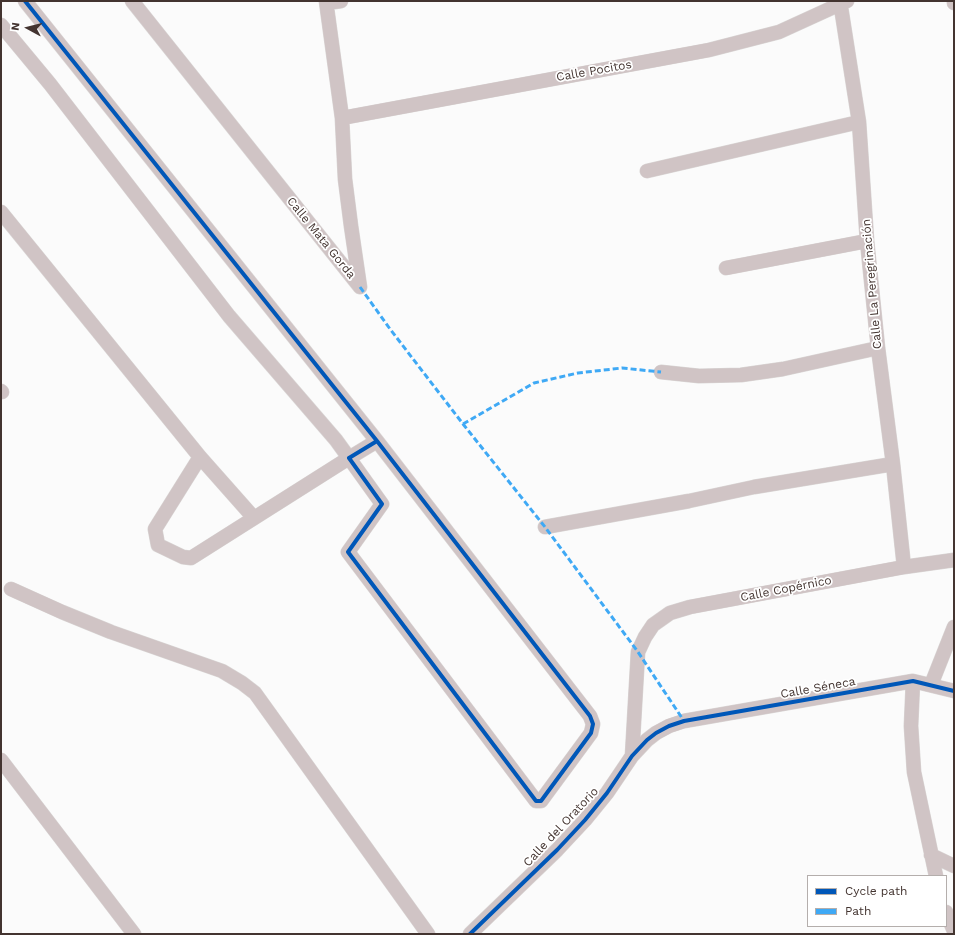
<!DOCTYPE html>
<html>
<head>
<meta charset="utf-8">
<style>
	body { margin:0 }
	#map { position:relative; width:955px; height:935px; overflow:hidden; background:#fbfbfb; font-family:"Work Sans",sans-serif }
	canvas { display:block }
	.frame { position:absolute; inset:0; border:2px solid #433430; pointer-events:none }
	.legend { position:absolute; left:807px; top:875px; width:140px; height:52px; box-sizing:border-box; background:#fff; border:1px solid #b4aeac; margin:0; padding:5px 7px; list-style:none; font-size:12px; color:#433430 }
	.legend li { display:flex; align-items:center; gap:8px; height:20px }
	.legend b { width:20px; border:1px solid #b4aeac }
	.north { position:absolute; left:8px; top:8px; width:40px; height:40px; -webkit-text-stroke:3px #fff; paint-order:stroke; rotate:277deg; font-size:11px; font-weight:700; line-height:16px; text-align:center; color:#433430 }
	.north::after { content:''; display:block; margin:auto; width:14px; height:18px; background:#433430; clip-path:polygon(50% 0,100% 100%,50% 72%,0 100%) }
</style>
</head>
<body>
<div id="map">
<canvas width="955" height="935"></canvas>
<div class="frame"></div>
<ul class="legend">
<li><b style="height:5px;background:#0057b8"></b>Cycle path</li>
<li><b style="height:5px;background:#3fa9f5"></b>Path</li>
</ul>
<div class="north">N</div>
</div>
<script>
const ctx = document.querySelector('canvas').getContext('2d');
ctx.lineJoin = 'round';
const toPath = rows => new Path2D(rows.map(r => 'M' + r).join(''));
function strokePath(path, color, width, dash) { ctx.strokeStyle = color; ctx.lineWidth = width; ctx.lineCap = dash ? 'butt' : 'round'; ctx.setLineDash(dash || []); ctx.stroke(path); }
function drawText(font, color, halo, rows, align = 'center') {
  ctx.font = font + ' "Work Sans",sans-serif'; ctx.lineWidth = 3.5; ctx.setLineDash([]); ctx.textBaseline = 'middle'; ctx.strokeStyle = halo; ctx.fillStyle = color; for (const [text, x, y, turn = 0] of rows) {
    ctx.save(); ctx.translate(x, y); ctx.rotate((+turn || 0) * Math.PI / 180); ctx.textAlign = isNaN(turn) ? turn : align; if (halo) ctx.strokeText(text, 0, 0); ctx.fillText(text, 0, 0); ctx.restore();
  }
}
const minor = toPath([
	[25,1,377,441,590,716,593,724,591,733,541,801,536,801,348,552,382,504,349,458,377,441],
	[132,1,360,287],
	[326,1,342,118,345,179,351,226,360,287],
	[840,1,859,122,867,241,878,348,893,464,904,567],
	[954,1,954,3],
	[327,3,341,1],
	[1,25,50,84,229,316,336,440,349,458,191,558,183,557,158,545,155,529,200,457],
	[342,118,709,50,779,32,847,1],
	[647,171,859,122],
	[1,212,200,457,254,518],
	[726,268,867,241],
	[661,372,699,376,741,375,783,369,878,348],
	[1,391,2,392],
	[545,527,689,501,754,487,893,464],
	[11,589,62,612,111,632,222,671,242,683,255,693,428,934],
	[913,681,911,726,914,772,936,876],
	[931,685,954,627],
	[632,756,638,652,645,637,653,625,670,613,690,607,904,567,954,560],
	[1,760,134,934],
	[931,855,954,866],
	[946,912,954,931],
	[470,934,557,850,585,820,607,793,632,756,647,740,656,733,669,726,684,721,913,681,954,691]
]);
strokePath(minor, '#dad7d6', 15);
strokePath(minor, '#d0c4c5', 14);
strokePath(toPath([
	[360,287,390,329,463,424,545,527,638,652,684,721],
	[463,424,534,383,578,373,622,368,661,372]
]), '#3fa9f5', 3, [6, 3]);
strokePath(toPath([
	[25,1,377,441,590,716,593,724,591,733,541,801,536,801,348,552,382,504,349,458,377,441],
	[470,934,557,850,585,820,607,793,632,756,647,740,656,733,669,726,684,721,913,681,954,691]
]), '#0057b8', 4);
drawText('12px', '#433430', '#fff', [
	["Calle Pocitos",594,71,-10],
	["Calle Mata Gorda",321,238,51],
	["Calle La Peregrinación",872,284,-95],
	["Calle Copérnico",786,589,-11],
	["Calle Séneca",818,688,-10],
	["Calle del Oratorio",561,827,-47]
]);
</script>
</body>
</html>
